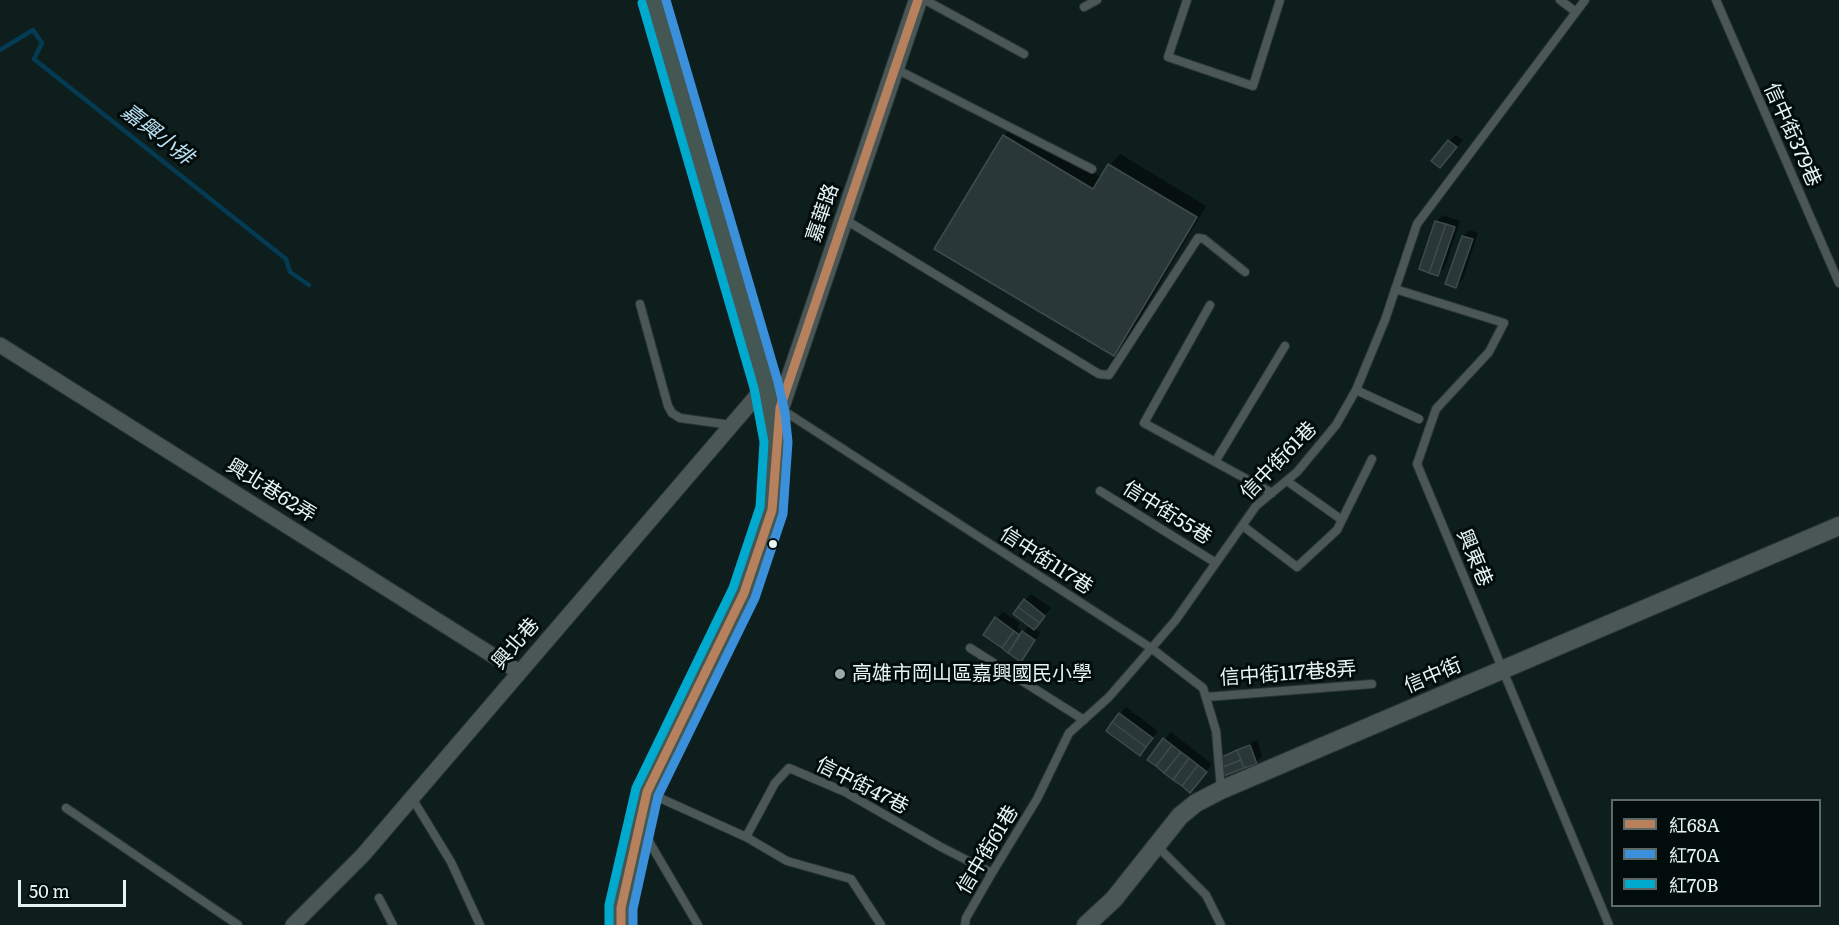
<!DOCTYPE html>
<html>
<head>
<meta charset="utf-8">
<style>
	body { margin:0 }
	#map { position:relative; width:1839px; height:925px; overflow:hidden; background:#0d1e1d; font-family:Literata,"Noto Sans TC",serif }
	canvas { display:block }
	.legend { position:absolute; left:1611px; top:799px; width:210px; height:108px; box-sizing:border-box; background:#020c0b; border:2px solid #5c6968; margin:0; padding:8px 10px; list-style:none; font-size:18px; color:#e4f5f3 }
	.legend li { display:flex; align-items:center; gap:12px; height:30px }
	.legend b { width:30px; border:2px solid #5c6968 }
	.scale { position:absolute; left:18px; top:880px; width:108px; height:27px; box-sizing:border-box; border:3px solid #e4f5f3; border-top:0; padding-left:8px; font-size:18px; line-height:21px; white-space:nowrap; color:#e4f5f3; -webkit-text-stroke:4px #020c0b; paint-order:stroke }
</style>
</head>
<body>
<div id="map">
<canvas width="1839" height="925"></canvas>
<ul class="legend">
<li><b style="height:8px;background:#b6815c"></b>紅68A</li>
<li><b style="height:8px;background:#3a90db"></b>紅70A</li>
<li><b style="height:8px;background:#00a9ce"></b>紅70B</li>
</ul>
<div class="scale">50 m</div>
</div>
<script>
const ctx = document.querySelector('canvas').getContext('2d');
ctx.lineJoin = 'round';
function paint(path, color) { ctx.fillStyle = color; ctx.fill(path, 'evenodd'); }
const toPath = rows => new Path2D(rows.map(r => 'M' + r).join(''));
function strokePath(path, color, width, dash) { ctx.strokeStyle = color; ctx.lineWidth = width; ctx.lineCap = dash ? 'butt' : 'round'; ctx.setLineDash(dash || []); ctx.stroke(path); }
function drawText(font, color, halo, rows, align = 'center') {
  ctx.font = font + ' Literata,"Noto Sans TC",serif'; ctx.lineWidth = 6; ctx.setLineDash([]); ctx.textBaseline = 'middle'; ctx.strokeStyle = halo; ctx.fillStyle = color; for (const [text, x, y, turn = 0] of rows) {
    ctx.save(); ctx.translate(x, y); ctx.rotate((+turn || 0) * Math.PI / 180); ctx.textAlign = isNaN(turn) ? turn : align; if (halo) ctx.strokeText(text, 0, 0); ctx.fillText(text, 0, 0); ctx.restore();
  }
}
paint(toPath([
	[1014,125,1102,178,1110,165,1120,154,1206,206,1124,344,1114,354,1004,136],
	[1456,135,1463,140,1440,166,1449,141],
	[1443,215,1460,221,1445,267,1438,274,1437,221],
	[1470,230,1478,233,1463,279,1456,286,1463,236],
	[1031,594,1051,608,1034,628,1041,633,1020,660,997,618,1003,612,1020,623,1017,628,1023,632,1030,625,1025,600],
	[1126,707,1158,731,1140,754,1120,714],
	[1171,732,1212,764,1190,791,1149,759],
	[1257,740,1262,756,1256,762,1223,757]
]), '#0007');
strokePath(toPath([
	[0,50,33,30,42,43,34,59,286,259,290,272,309,285]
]), '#043b52', 4.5);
const building = toPath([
	[1003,135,1093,189,1108,164,1197,217,1114,356,934,249,1003,135],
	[1448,140,1457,147,1440,168,1431,161,1448,140],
	[1435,221,1446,224,1429,273,1419,269,1435,221],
	[1446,224,1455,227,1438,276,1429,273,1446,224],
	[1462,236,1473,239,1456,288,1445,284,1462,236],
	[1024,599,1045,616,1040,623,1018,607,1024,599],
	[1018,607,1040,623,1034,630,1013,614,1018,607],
	[995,617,1014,631,1002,648,983,635,995,617],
	[1014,631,1020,635,1008,653,1002,648,1014,631],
	[1022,631,1035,640,1021,662,1008,653,1022,631],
	[1119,713,1153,738,1146,747,1112,722,1119,713],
	[1112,722,1146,747,1140,756,1106,731,1112,722],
	[1163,738,1172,745,1156,766,1147,760,1163,738],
	[1172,745,1181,752,1164,773,1156,766,1172,745],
	[1250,745,1257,764,1244,768,1237,750,1250,745],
	[1237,750,1241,760,1223,767,1222,757,1237,750],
	[1181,752,1189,758,1173,780,1164,773,1181,752],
	[1189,758,1198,765,1182,786,1173,780,1189,758],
	[1241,760,1244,768,1224,776,1223,767,1241,760],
	[1198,765,1207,772,1190,793,1182,786,1198,765]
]);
paint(building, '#2a3738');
strokePath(building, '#3d4b4c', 1.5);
const service = toPath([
	[925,0,1024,54],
	[1187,0,1168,57,1253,86,1280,0],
	[1560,0,1576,12],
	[1716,0,1839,283],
	[1084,7,1097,0],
	[896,69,1092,169],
	[844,219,1099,374,1109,375,1198,238,1204,239,1245,272],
	[1395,289,1504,323,1489,352,1436,409,1417,464,1609,925],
	[640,304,668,406,672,413,680,418,731,425],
	[1210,305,1144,423,1272,493],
	[1356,390,1419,419],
	[781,409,1151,648,1203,688,1216,731,1221,789],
	[1215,462,1285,346],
	[1287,481,1342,520],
	[1100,491,1216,563],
	[1243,526,1297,567,1337,530,1372,459],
	[970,648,1084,720],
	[1206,697,1372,684],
	[651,794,746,837,787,861,851,879,881,925],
	[412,798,451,862,480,925],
	[66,808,238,925],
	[644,833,698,925],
	[746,837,775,783,789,768,845,792,941,847,992,873],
	[1157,846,1206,895,1221,925],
	[379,898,393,925],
	[965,925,966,918,992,873,1037,799,1069,733,1109,697,1175,621,1256,506,1297,472,1336,425,1356,390,1385,320,1417,224,1585,0]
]);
const minor = toPath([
	[0,345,519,672],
	[293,925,363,855,766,385]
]);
const tertiary = toPath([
	[778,425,780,408,918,0],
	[1086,925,1114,899,1180,816,1196,803,1221,790,1839,526]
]);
const primary = toPath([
	[621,925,621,908,647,792,744,593,772,510,774,493,776,442,773,416,766,385,654,0]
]);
strokePath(service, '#2b3635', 10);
strokePath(minor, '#2b3635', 17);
strokePath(tertiary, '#2b3635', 20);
strokePath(primary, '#2b3635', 26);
strokePath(service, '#4b5756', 8);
strokePath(minor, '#4b5756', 15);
strokePath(tertiary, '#4b5756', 18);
strokePath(primary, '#445753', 24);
strokePath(toPath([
	[621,925,621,908,647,792,744,593,772,510,780,408,918,0]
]), '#b6815c', 9);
strokePath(toPath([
	[633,925,633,909,658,796,755,598,783,514,788,442,785,413,778,382,666,0]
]), '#3a90db', 9);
strokePath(toPath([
	[609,925,609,905,636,788,733,588,760,507,764,442,754,388,642,3]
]), '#00a9ce', 9);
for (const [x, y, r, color] of [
	[773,544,5,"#e4f5f3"],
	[840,674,6,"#99aaa8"]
]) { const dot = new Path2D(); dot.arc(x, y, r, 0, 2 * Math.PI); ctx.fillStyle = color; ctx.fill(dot); strokePath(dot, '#020c0b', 2); }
drawText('20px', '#e4f5f3', '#020c0b', [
	["信中街379巷",1792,135,66],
	["嘉華路",823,213,-71],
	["信中街61巷",1279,461,-46],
	["興北巷62弄",271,491,32],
	["信中街55巷",1167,513,32],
	["興東巷",1474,558,67],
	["信中街117巷",1046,561,33],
	["興北巷",516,644,-49],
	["信中街117巷8弄",1288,674,-4],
	["信中街",1433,676,-23],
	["信中街47巷",862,786,27],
	["信中街61巷",988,850,-59]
]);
drawText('20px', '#e4f5f3', '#020c0b', [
	["高雄市岡山區嘉興國民小學",852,674]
], 'left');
drawText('italic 21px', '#bde1f5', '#020c0b', [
	["嘉興小排",157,135,38]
]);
</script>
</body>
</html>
